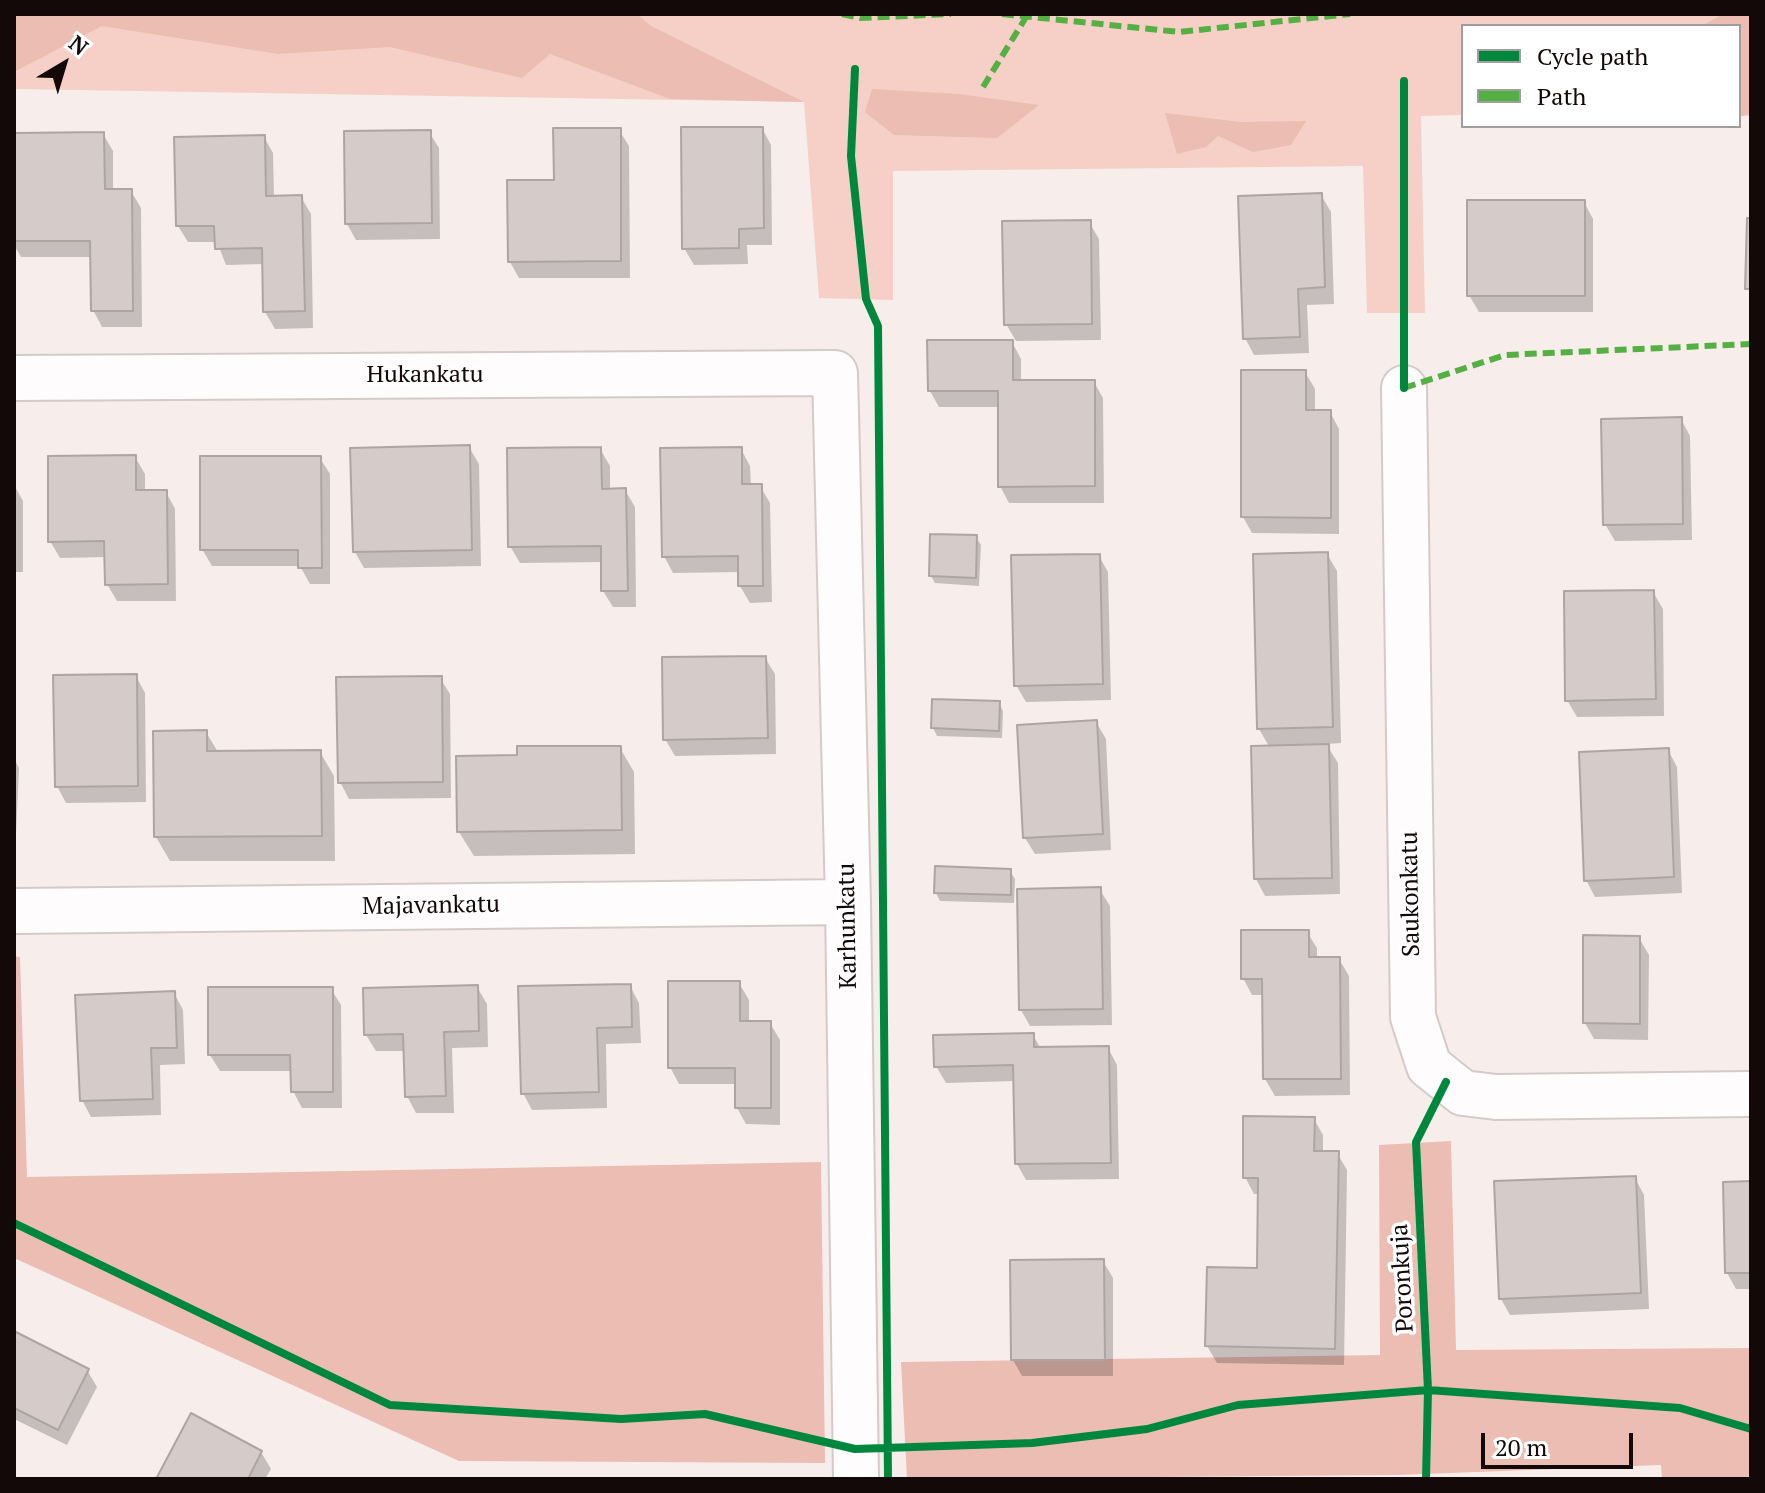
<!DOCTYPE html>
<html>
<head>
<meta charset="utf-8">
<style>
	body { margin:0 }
	#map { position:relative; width:1765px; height:1493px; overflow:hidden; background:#f7eeeb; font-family:"PT Serif",serif }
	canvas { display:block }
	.frame { position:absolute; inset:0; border:16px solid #130908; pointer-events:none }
	.legend { position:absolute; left:1461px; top:24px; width:280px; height:104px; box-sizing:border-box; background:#fff; border:2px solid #a19d9c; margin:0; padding:10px 14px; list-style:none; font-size:24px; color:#130908 }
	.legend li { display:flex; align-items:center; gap:16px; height:40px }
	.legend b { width:40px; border:2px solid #a19d9c }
	.north { position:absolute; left:24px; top:24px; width:80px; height:80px; -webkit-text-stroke:6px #fff; paint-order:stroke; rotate:38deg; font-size:22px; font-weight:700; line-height:32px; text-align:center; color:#130908 }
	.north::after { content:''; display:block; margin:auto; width:28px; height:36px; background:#130908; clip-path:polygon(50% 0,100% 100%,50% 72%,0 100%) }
	.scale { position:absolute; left:1481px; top:1433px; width:152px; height:36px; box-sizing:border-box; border:4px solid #130908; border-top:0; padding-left:10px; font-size:24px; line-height:28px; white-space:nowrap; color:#130908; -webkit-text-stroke:6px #fff; paint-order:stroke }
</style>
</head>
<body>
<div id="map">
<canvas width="1765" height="1493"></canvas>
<div class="frame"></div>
<ul class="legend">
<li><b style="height:10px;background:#00873e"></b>Cycle path</li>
<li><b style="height:10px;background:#55b044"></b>Path</li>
</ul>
<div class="north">N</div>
<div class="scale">20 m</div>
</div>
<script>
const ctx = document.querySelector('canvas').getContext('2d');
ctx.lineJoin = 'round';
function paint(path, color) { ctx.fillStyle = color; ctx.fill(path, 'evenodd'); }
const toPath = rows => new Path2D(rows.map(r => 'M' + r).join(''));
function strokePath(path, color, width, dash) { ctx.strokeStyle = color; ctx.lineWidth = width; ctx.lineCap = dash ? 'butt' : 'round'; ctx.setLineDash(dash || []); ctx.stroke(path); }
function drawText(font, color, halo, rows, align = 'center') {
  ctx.font = font + ' "PT Serif",serif'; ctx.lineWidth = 7; ctx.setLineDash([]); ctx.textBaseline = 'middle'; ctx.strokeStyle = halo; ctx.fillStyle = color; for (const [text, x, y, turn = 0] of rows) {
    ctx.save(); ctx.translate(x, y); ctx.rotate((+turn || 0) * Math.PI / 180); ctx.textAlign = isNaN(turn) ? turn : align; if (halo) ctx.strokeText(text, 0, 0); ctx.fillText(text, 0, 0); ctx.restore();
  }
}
paint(toPath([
	[14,14,1751,14,1751,116,1739,116,1739,26,1463,26,1463,115,1421,116,1425,313,1367,313,1363,166,893,171,893,300,819,298,804,102,14,89]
]), '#f6d0c7');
paint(toPath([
	[14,14,637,14,651,26,804,102,670,99,550,54,522,78,390,47,278,54,102,26,14,72],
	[1723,14,1751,14,1751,113,1743,116,1739,116,1739,26,1702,26],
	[872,89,959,94,1039,105,997,138,894,135,865,112],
	[1165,113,1241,122,1306,121,1291,145,1253,152,1218,136,1206,147,1177,154],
	[14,956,20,957,27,1177,821,1162,825,1463,459,1461,14,1258],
	[1451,1141,1456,1350,1751,1348,1751,1479,1662,1479,1661,1465,1397,1475,907,1479,901,1362,1380,1355,1379,1145]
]), '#ebbdb3');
paint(toPath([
	[762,128,771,145,772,245,747,245,748,264,694,265,684,248],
	[619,130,629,146,630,278,519,278,510,262],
	[429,132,439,148,440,239,356,240,347,224],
	[103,134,113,151,113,191,131,191,141,208,142,327,102,327,93,310,92,257,21,257,14,245,14,135],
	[264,137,273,153,274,198,301,197,311,214,313,328,275,329,265,312,264,264,226,265,217,242,188,242,178,226],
	[1321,195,1331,212,1334,304,1307,305,1309,353,1254,355,1245,338],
	[1584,202,1593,219,1593,312,1479,312,1469,295],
	[1089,222,1099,239,1101,340,1016,341,1006,324],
	[1012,342,1021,359,1021,382,1094,382,1103,398,1104,503,1009,503,1000,486,1000,407,939,407,930,391],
	[1305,372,1315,389,1315,412,1330,412,1339,429,1339,534,1252,533,1243,517],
	[1681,419,1690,436,1692,540,1615,541,1605,524],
	[469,447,479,464,481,566,364,568,355,552],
	[600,449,610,466,610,491,625,490,635,507,636,607,613,607,603,591,603,562,520,563,510,546],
	[741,449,750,466,751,486,760,486,770,503,772,602,750,603,740,586,740,572,673,573,664,556],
	[135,457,145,474,145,492,166,492,175,509,176,601,117,601,107,584,107,557,60,558,50,541],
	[320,458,330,474,330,584,310,584,300,566,212,566,202,549],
	[14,485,23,501,23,572,14,572],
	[976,537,981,545,979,586,935,583,931,576],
	[1327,554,1337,571,1341,743,1326,744,1338,763,1340,894,1265,896,1256,879,1270,748,1259,729],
	[1099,556,1108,572,1111,700,1026,702,1016,685],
	[1653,592,1663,609,1664,716,1577,717,1567,700],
	[765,658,775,674,776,754,675,756,665,739],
	[136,676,145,693,146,802,66,803,57,786],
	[440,678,450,694,451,798,349,799,340,782],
	[999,703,1003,711,1002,738,937,736,933,728],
	[1096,722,1106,739,1111,850,1035,854,1025,838],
	[206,732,218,752,320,752,334,776,335,861,170,861,156,837],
	[620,748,634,772,635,854,474,856,459,832],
	[1668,750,1677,767,1682,893,1595,897,1586,880],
	[14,758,19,768,15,857,14,857],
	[1010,871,1015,879,1014,903,940,901,936,893],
	[1100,890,1110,906,1112,1025,1030,1026,1021,1010],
	[1307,932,1317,948,1317,959,1339,959,1349,976,1350,1095,1275,1096,1265,1079,1264,995,1252,995,1243,978],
	[1639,938,1649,955,1648,1040,1594,1039,1585,1023],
	[739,983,749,1000,749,1023,770,1023,780,1040,780,1125,746,1124,737,1108,737,1084,679,1084,670,1067],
	[630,986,639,1003,641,1043,606,1044,607,1108,532,1110,523,1093],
	[477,987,487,1004,488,1047,452,1048,454,1113,416,1113,407,1096,406,1051,376,1051,366,1035],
	[331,989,341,1005,342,1108,302,1108,293,1091,292,1071,220,1071,210,1055],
	[174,993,183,1010,185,1064,160,1065,161,1115,91,1117,82,1100],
	[1033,1035,1041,1049,1108,1048,1117,1065,1119,1179,1026,1180,1017,1164,1015,1081,946,1083,936,1066],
	[1314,1119,1323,1135,1323,1153,1337,1153,1347,1170,1344,1365,1217,1363,1207,1346,1259,1270,1260,1194,1254,1194,1245,1177],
	[1635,1178,1644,1195,1649,1309,1510,1315,1501,1299],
	[1751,1183,1751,1289,1736,1289,1727,1273],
	[1103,1261,1113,1278,1113,1376,1022,1376,1013,1360],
	[14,1334,87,1370,97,1387,67,1445,14,1419],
	[261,1452,271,1469,265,1479,158,1479]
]), '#0003');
const building = toPath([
	[681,127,763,127,764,228,739,229,739,248,682,249,681,127],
	[553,128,621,128,621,261,508,262,507,180,554,180,553,128],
	[431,130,432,223,345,224,344,131,431,130],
	[104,132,105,189,132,189,133,311,91,311,90,241,14,241,14,133,104,132],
	[265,135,266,196,302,195,305,311,263,312,262,248,215,249,214,226,176,226,174,137,265,135],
	[1322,193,1325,287,1298,289,1300,337,1243,339,1238,196,1322,193],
	[1467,200,1585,200,1585,296,1467,296,1467,200],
	[1747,218,1751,218,1751,289,1745,289,1747,218],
	[1091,220,1092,324,1004,325,1002,221,1091,220],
	[927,340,1013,340,1013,380,1095,380,1095,486,998,487,998,391,928,391,927,340],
	[1241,370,1306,370,1306,410,1331,410,1331,518,1241,517,1241,370],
	[1682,417,1683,524,1603,525,1601,419,1682,417],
	[470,445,472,550,353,552,350,448,470,445],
	[601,447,602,489,626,488,628,591,601,591,601,546,508,547,507,448,601,447],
	[742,447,742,484,762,484,763,586,738,586,738,556,662,557,660,448,742,447],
	[136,455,136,490,167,490,168,584,105,585,104,541,48,542,48,456,136,455],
	[200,456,321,456,322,568,298,568,298,550,200,550,200,456],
	[930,534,977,535,976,578,929,576,930,534],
	[1328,552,1333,727,1257,729,1253,554,1328,552],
	[1100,554,1103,684,1014,686,1011,555,1100,554],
	[1654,590,1656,699,1565,701,1564,591,1654,590],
	[766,656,768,738,663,740,662,657,766,656],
	[137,674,138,786,55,787,53,675,137,674],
	[442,676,443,782,338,783,336,677,442,676],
	[932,699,1000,701,999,731,931,728,932,699],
	[1097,720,1103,834,1023,838,1017,725,1097,720],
	[207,730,207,751,321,750,322,836,154,837,153,731,207,730],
	[1329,744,1332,878,1254,879,1251,746,1329,744],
	[517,746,621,746,622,830,457,832,456,756,517,755,517,746],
	[1669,748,1674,877,1584,881,1579,752,1669,748],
	[935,866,1011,869,1011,895,934,893,935,866],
	[1101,887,1103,1009,1019,1010,1017,889,1101,887],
	[1241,930,1309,930,1309,957,1340,957,1341,1079,1263,1079,1262,979,1241,979,1241,930],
	[1583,935,1640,936,1640,1024,1583,1023,1583,935],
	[668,981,740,981,740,1021,771,1021,771,1108,735,1108,735,1068,668,1068,668,981],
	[631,984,632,1027,597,1028,599,1092,521,1094,518,986,631,984],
	[478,985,479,1031,444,1032,446,1096,405,1097,403,1034,364,1035,363,988,478,985],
	[208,987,333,987,333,1092,291,1092,290,1055,208,1055,208,987],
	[175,991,177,1048,151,1048,153,1099,80,1101,75,995,175,991],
	[1034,1033,1034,1047,1109,1046,1111,1163,1015,1164,1013,1065,934,1067,933,1035,1034,1033],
	[1243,1116,1315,1117,1314,1151,1339,1151,1335,1349,1205,1346,1207,1267,1257,1268,1258,1178,1243,1178,1243,1116],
	[1636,1176,1641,1293,1499,1299,1494,1181,1636,1176],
	[1751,1181,1751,1273,1725,1273,1723,1182,1751,1181],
	[1104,1259,1105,1360,1011,1360,1010,1260,1104,1259],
	[14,1331,89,1369,58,1430,14,1408,14,1331],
	[191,1413,262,1451,248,1479,156,1479,191,1413]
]);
paint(building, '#d5cbc9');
strokePath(building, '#aea5a3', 2);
const minor = toPath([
	[14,378,835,373,848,902,856,1479],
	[1404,388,1413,1017,1429,1066,1463,1093,1496,1097,1751,1094],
	[14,911,848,902]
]);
strokePath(minor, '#d4cac8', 48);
strokePath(minor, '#fefcfc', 44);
strokePath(toPath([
	[842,14,860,18,951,14],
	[1002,14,1179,32,1350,14],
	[983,87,1028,14],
	[1404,388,1505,355,1751,344]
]), '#55b044', 6, [12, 6]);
strokePath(toPath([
	[855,69,851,156,866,299,878,326,888,1479],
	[1404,388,1404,81],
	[14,1223,390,1405,621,1419,705,1414,855,1449,1032,1443,1147,1429,1238,1405,1428,1390,1680,1408,1751,1429],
	[1426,1479,1428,1390,1416,1142,1446,1082]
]), '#00873e', 8);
drawText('24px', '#130908', '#fff', [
	["Hukankatu",425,375],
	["Saukonkatu",1411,894,-91],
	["Majavankatu",431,906,-1],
	["Karhunkatu",848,926,-91],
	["Poronkuja",1403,1278,-93]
]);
</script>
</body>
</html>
